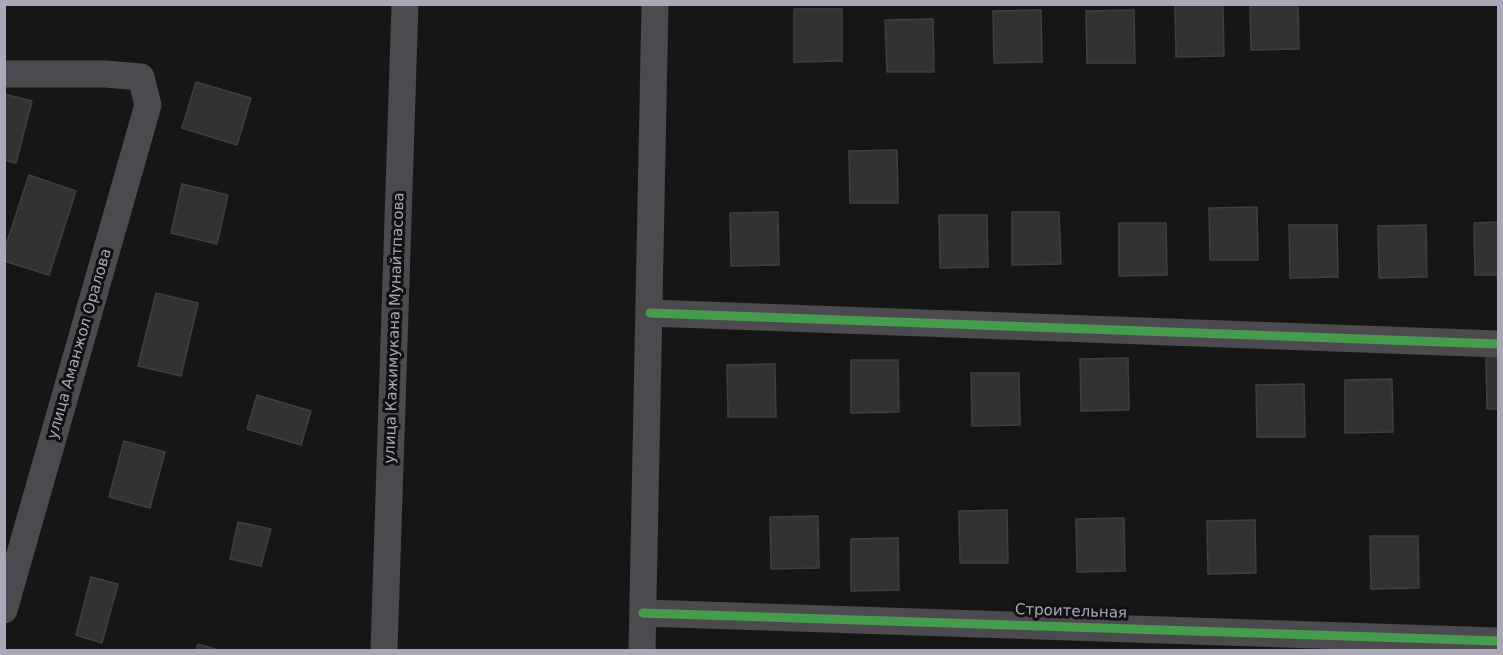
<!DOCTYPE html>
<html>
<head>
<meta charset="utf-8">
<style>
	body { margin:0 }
	#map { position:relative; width:1503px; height:655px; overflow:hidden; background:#161616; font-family:"DejaVu Sans",sans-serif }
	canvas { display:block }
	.frame { position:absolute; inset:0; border:6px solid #aaa8b7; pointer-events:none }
</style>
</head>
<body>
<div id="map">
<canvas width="1503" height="655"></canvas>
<div class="frame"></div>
</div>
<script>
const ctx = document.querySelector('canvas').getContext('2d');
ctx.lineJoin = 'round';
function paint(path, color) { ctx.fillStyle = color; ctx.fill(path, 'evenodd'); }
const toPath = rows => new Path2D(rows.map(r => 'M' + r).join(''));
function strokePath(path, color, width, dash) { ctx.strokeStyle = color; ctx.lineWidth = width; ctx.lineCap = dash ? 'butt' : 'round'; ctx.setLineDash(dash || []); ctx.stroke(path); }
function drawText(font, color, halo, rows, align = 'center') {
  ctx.font = font + ' "DejaVu Sans",sans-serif'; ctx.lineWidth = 6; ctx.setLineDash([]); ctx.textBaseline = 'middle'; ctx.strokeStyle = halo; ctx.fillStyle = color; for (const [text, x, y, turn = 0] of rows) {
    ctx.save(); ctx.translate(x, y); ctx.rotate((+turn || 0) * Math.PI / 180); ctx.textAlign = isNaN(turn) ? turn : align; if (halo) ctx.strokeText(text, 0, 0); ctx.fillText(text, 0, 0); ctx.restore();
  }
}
const building = toPath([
	[1175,4,1223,4,1224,56,1176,57,1175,4],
	[1250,4,1298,4,1299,49,1251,50,1250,4],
	[794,9,842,9,842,61,794,62,794,9],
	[1041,10,1042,62,994,63,993,11,1041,10],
	[1134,10,1135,63,1087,63,1086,11,1134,10],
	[933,19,934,72,887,72,885,20,933,19],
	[196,82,251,98,237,145,182,128,196,82],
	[4,94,32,101,16,163,4,160,4,94],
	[897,150,898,203,850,203,849,151,897,150],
	[29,175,76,191,49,275,4,261,4,251,29,175],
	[182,184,228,195,217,244,171,233,182,184],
	[1257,207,1258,260,1210,260,1209,208,1257,207],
	[778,212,779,265,731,266,730,213,778,212],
	[1012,212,1059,212,1061,264,1012,265,1012,212],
	[939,215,987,215,988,267,940,268,939,215],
	[1498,222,1498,275,1475,275,1474,223,1498,222],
	[1119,223,1166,223,1167,275,1119,276,1119,223],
	[1289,225,1337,225,1338,277,1290,278,1289,225],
	[1426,225,1427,277,1379,278,1378,226,1426,225],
	[156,293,198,303,181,376,138,366,156,293],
	[1486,356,1498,356,1498,409,1487,409,1486,356],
	[1128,358,1129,410,1081,411,1080,359,1128,358],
	[851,360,898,360,899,412,851,413,851,360],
	[775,364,776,417,728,417,727,365,775,364],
	[971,373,1019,373,1020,425,972,426,971,373],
	[1392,379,1393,432,1345,433,1345,380,1392,379],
	[1304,384,1305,437,1257,437,1256,385,1304,384],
	[257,395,311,411,301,445,247,429,257,395],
	[124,441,165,452,150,508,109,497,124,441],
	[1007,510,1008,563,960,563,959,511,1007,510],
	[818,516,819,568,771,569,770,517,818,516],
	[1124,518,1125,571,1077,572,1076,519,1124,518],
	[1255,520,1256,573,1208,574,1207,521,1255,520],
	[238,522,271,529,261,566,230,559,238,522],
	[1370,536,1418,536,1419,588,1371,589,1370,536],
	[898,538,899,590,851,591,851,539,898,538],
	[91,577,118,584,102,643,76,635,91,577],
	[198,644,218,650,196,650,198,644]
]);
paint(building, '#323234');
strokePath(building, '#403e42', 1.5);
strokePath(toPath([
	[4,74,105,74,141,77,148,105,4,610],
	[650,313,1498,344],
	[643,613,1498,641],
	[384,650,405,4],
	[642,650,655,4]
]), '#4c4a4f', 27);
strokePath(toPath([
	[650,313,1498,344],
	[643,613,1498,641]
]), '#469c4c', 9);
drawText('15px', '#aaa8b7', '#111012', [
	["улица Кажимукана Мунайтпасова",395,328,-88],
	["улица Аманжол Оралова",80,344,-74],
	["Строительная",1071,612,2]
]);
</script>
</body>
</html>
